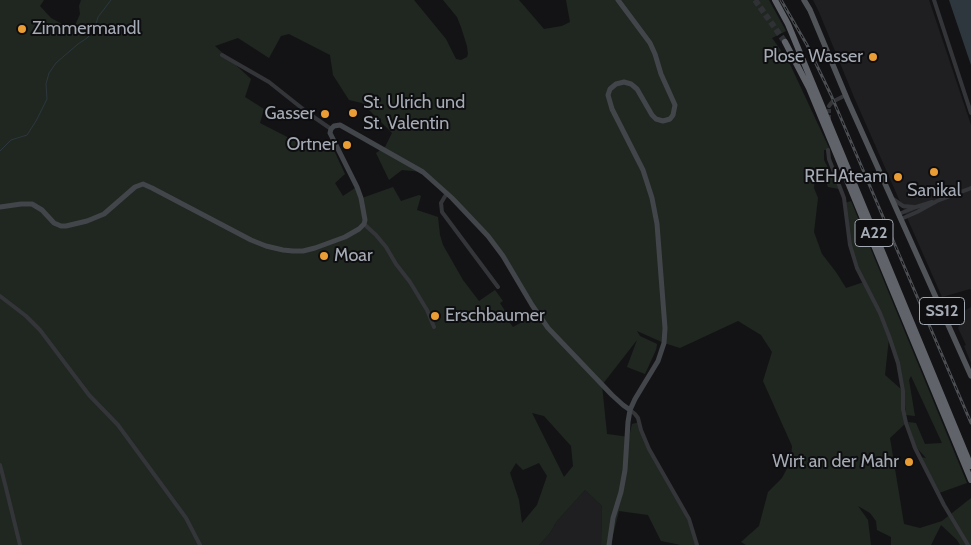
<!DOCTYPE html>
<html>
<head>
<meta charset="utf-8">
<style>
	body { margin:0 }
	canvas { display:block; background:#131315 }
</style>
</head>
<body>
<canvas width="971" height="545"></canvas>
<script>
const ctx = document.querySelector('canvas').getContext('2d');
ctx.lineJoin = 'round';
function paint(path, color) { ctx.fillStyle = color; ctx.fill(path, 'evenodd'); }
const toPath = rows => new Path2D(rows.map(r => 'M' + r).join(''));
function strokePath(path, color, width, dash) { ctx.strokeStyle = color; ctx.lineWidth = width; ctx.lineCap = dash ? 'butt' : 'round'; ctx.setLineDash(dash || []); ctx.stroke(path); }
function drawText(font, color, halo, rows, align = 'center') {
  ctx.font = font + ' Cabin,sans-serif'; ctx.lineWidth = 4; ctx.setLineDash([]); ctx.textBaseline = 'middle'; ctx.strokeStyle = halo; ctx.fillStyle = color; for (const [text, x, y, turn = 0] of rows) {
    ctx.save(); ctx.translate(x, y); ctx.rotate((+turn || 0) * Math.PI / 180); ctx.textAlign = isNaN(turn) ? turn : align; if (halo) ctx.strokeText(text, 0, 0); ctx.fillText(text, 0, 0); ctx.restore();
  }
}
paint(toPath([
	[813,0,929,0,971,125,971,290,970,289,942,297,854,97,819,12],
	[971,307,971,363,964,346,966,345,958,328,960,323,957,315],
	[585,490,602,506,601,545,539,545,550,533,557,521]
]), '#1f1f22');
paint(toPath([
	[0,0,44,0,40,6,51,18,73,30,80,14,79,6,81,0,414,0,446,39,456,59,461,60,467,57,468,54,467,46,461,27,457,17,443,0,519,0,544,29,562,26,570,22,566,0,769,0,786,31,772,38,788,60,830,150,824,150,824,160,839,189,828,187,822,170,815,178,814,188,818,198,814,232,822,254,836,272,846,288,864,282,850,245,845,203,851,201,967,483,939,493,920,457,926,458,916,447,908,422,916,423,925,444,942,443,911,376,909,380,915,416,906,415,904,395,906,423,890,438,904,524,920,528,942,521,971,498,971,545,960,545,957,540,941,525,931,545,891,545,891,537,877,530,876,521,870,513,858,506,868,520,871,545,746,545,741,542,759,526,768,492,782,478,791,461,792,446,763,381,772,352,761,335,738,321,680,348,664,343,637,331,640,336,657,344,656,350,645,374,627,367,637,340,602,385,607,434,629,437,632,424,640,422,644,437,678,498,698,545,681,545,661,541,648,515,619,511,612,539,612,545,601,545,602,506,585,490,557,521,550,533,539,545,0,545],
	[289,34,330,55,333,75,349,100,362,103,392,133,385,147,376,153,389,180,402,170,423,172,488,236,537,314,513,327,505,316,507,314,500,303,503,301,495,290,479,301,463,280,443,245,440,235,438,217,417,210,421,196,419,195,401,201,393,187,362,198,358,186,343,196,335,183,345,174,331,144,324,151,310,145,295,141,260,123,264,109,245,97,251,79,215,46,238,38,269,58,281,36],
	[889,338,898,363,902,390,885,375],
	[532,413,544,416,571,446,573,466,564,477],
	[516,463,523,470,539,463,547,476,537,505,522,523,519,500,510,473]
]), '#1f2720');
paint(toPath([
	[949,0,971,0,971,65]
]), '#2d373d');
strokePath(toPath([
	[0,151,11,140,27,135,36,121,47,99,46,84,49,73,56,63,78,44,87,38,94,31,98,17,111,0]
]), '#2d373d', 1);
strokePath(toPath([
	[829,119,829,106]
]), '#303135', 4, [4, 2]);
strokePath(toPath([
	[755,0,785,42]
]), '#303135', 6, [6, 3]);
strokePath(toPath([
	[934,0,971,113],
	[222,55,269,82,308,113,331,129],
	[829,106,832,102,846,95],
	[828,150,829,159,844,198,850,245,857,268,880,313,889,336,898,363,903,391,903,409,906,423,910,434,915,448,944,505,968,545],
	[447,193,441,203,442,212,498,287],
	[893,199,903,206,914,207],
	[899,214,916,207,932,202],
	[901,219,917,212,937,201,971,188],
	[364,224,376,235,386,247,396,264,410,282,427,310,434,327],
	[0,296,26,316,40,330,89,395,118,425,186,518,200,545],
	[630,410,635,414,638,418,641,430,649,449,689,519,697,545],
	[0,465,5,484,20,545]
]), '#343539', 4);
strokePath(toPath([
	[0,207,21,204,32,204,42,210,54,223,61,226,66,226,87,221,104,214,135,187,143,184,152,188,251,240,266,246,283,250,293,251,303,251,315,248,345,237,359,229,364,224,365,220,361,198,357,187,330,133,331,129,334,126,340,125,423,172,452,198,488,236,503,256,532,305,548,328,612,395,623,405,630,410],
	[609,545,613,518,621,492,625,470,628,422,630,410,635,399,658,361,664,343,665,328,657,224,652,198,643,170,612,109,608,95,610,89,616,84,624,82,631,84,637,89,652,115,656,119,663,121,670,119,673,115,675,105,661,74,655,54,650,43,618,0]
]), '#424549', 5);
strokePath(toPath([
	[804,0,810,10,848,101,971,376]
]), '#505358', 5.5);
strokePath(toPath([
	[775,0,788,24,971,466],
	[785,42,809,88,971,480]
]), '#60646a', 6);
const rail = toPath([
	[781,0,807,45,831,95,971,423]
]);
strokePath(rail, '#4b4e52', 3);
strokePath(rail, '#0e0e10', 1, [4]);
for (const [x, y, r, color] of [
	[22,29,5,"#ea9d35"],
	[873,57,5,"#ea9d35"],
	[353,113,5,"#ea9d35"],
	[325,114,5,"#ea9d35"],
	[347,145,5,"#ea9d35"],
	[934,172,5,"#ea9d35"],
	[898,177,5,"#ea9d35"],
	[324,256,5,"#ea9d35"],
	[435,316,5,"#ea9d35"],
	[909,462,5,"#ea9d35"]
]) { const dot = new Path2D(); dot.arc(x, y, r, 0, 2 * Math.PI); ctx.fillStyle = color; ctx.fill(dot); strokePath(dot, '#0e0e10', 2); }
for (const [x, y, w] of [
	[874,233,38],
	[942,311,45]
]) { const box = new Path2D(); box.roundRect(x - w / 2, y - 13.5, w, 27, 4); ctx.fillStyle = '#0e0e10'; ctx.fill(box); strokePath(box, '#a5abb4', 1); }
drawText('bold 16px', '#a5abb4', null, [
	["A22",874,233],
	["SS12",942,311]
]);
drawText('18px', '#a5abb4', '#0e0e10', [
	["Zimmermandl",32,29,"left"],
	["Plose Wasser",863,57],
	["St. Ulrich und",363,103,"left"],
	["St. Valentin",363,124,"left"],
	["Gasser",315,114],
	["Ortner",337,145],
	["REHAteam",888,177],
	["Sanikal",934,191,"center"],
	["Moar",334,256,"left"],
	["Erschbaumer",445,316,"left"],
	["Wirt an der Mahr",899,462]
], 'right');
</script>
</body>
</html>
